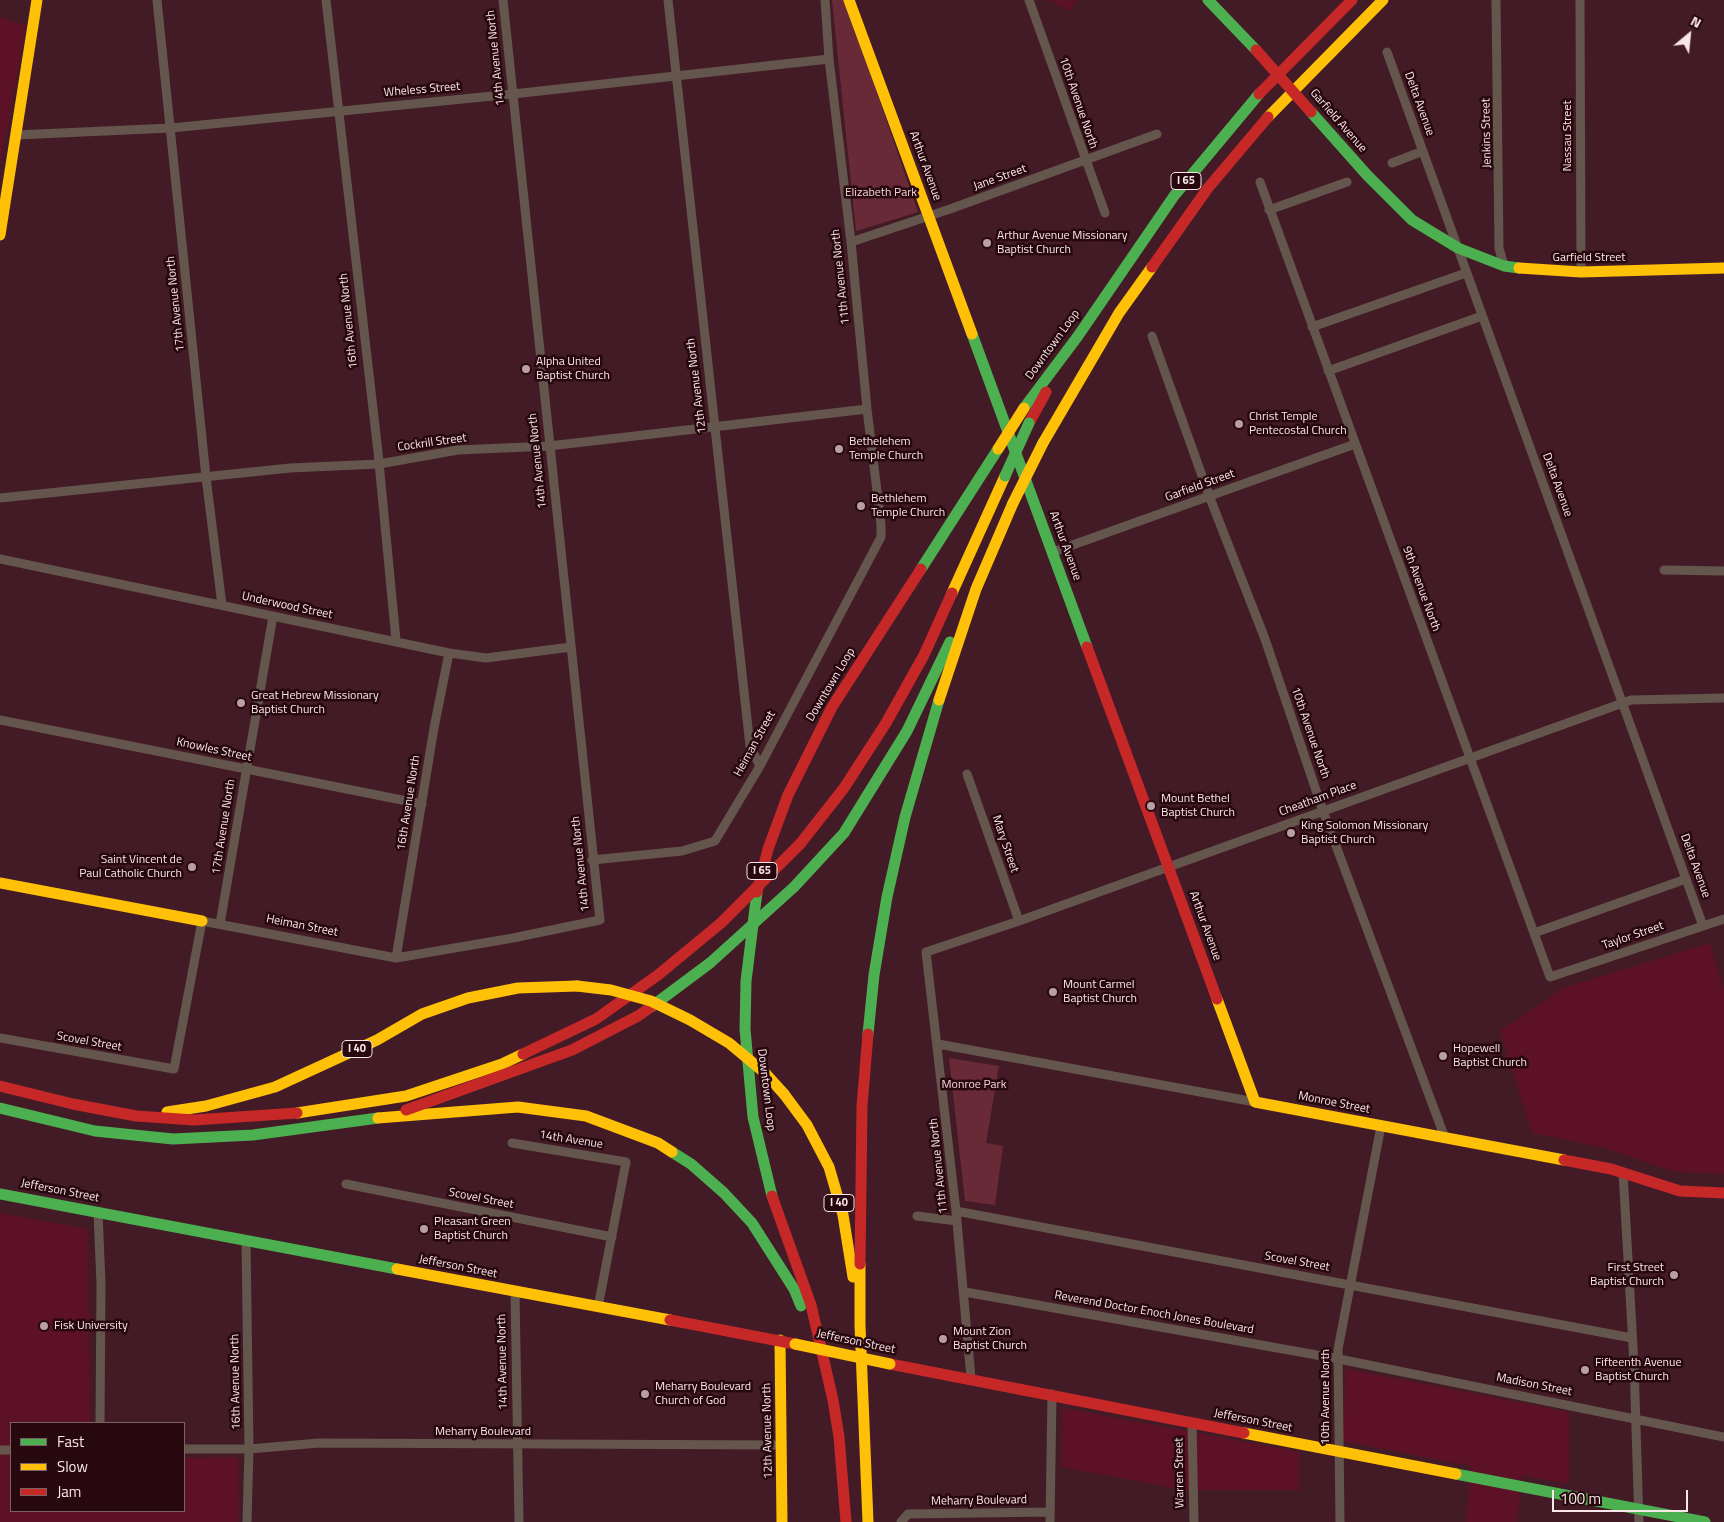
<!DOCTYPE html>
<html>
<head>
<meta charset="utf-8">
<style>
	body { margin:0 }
	#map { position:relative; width:1724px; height:1522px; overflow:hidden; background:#431b27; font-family:"Titillium Web",sans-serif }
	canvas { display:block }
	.legend { position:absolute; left:10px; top:1422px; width:175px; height:90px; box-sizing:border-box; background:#27080f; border:1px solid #7b6166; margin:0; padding:6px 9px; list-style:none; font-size:15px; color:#f9e6e8 }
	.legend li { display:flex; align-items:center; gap:10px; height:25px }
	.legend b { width:25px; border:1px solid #7b6166 }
	.north { position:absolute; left:1664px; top:10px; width:50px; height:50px; -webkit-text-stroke:4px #27080f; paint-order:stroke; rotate:28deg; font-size:14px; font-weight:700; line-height:20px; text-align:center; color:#f9e6e8 }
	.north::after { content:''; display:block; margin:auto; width:18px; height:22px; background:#f9e6e8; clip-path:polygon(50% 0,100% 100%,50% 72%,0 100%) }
	.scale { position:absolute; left:1552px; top:1490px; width:136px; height:22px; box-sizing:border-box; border:2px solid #f9e6e8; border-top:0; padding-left:6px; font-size:15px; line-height:18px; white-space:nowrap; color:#f9e6e8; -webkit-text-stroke:4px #27080f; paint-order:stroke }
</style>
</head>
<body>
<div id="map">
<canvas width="1724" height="1522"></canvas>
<ul class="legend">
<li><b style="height:6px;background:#4caf50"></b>Fast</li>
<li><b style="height:6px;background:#ffc107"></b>Slow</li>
<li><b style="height:6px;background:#c62828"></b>Jam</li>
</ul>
<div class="north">N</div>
<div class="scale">100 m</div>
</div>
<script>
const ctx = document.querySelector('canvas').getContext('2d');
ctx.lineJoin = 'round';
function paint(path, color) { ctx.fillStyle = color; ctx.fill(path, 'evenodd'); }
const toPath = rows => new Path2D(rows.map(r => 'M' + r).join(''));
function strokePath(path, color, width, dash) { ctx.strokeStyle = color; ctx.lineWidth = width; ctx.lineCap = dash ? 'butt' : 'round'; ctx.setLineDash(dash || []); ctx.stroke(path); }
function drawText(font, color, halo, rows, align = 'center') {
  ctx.font = font + ' "Titillium Web",sans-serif'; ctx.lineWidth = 5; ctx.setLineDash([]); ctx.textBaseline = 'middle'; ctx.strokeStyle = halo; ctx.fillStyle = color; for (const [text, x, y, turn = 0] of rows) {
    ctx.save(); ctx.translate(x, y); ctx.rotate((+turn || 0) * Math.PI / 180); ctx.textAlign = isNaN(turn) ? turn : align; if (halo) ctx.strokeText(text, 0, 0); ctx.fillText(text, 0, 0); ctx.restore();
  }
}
paint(toPath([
	[1047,0,1076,0,1071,11],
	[0,17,26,25,0,169],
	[1710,943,1724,990,1724,1174,1675,1172,1605,1148,1532,1133,1500,1031,1563,988],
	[0,1213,88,1229,90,1423,11,1423,11,1511,184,1511,184,1458,238,1457,239,1522,0,1522],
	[1346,1369,1569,1412,1569,1484,1522,1475,1517,1522,1466,1522,1471,1466,1343,1441],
	[1063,1408,1299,1452,1299,1490,1185,1490,1061,1467]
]), '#5d1126');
paint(toPath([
	[832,0,845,0,918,212,856,231],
	[949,1058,999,1066,986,1143,1003,1146,995,1205,965,1201]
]), '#682a37');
strokePath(toPath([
	[157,0,206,477,222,605],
	[326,0,378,452,396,640],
	[668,0,750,746,760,766],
	[1029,0,1105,213],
	[1496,0,1499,248,1504,266],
	[1580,0,1581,272],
	[1387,52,1703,926],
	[16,135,171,128,513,94,829,59],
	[1392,163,1423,151],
	[1260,182,1550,977,1724,919],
	[1269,210,1347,182],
	[851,242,950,209,1157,134],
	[1312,327,1466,273],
	[1152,336,1210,498,1265,639,1323,811,1445,1138],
	[1328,371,1482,316],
	[0,498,290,468,379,464,458,450,549,446,867,409],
	[1053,552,1355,444],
	[0,559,449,653,486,658,571,647],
	[1664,570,1724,571],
	[0,720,422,804],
	[967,774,1019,921],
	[592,860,682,851,715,841,760,766,881,537,881,524,867,409,851,242,829,59,825,0],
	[220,924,273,616],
	[1534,933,1686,879],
	[396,958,434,728,449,653],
	[0,1038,174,1069,202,921,396,958,513,938,600,920,503,0],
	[938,1044,1255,1102],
	[512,1143,626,1162,598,1307],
	[1623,1172,1634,1364,1639,1522],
	[346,1184,612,1237],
	[956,1211,1632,1338],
	[98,1212,101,1284,100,1423],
	[917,1216,957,1221],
	[246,1241,249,1449,247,1522],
	[515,1292,519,1522],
	[965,1292,1339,1359,1724,1437],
	[971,1378,956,1211,926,952,1019,921,1631,700,1724,698],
	[1192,1423,1194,1522],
	[184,1449,249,1449,319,1443,782,1445],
	[0,1450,11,1450],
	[901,1522,908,1514,1050,1512],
	[1050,1522,1052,1394],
	[1340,1522,1338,1349,1381,1126]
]), '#64564d', 9);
strokePath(toPath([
	[1208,0,1256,50],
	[1311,112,1367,175,1412,220,1458,248,1504,266,1519,268],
	[972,334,1087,647],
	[1024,408,1078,336,1174,196,1259,94],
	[921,569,998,449],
	[794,887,844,833,907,731,950,642],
	[757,892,746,981,745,1029,753,1117,772,1196],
	[651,1007,710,963],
	[868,1034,874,975,887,897,905,817,939,700],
	[0,1108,95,1131,173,1139,253,1135,378,1118],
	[672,1152,691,1164,724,1193,752,1223,794,1289,801,1306],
	[0,1194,397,1269],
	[1456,1474,1705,1522]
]), '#4caf50', 11);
strokePath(toPath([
	[849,0,972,334],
	[1268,117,1383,0],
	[0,235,37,0],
	[1519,268,1581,272,1724,268],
	[1043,443,1119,313,1152,267],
	[952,593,1005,476],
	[939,700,976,589,1013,503],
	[0,883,202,921],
	[1217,999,1255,1102,1564,1160],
	[784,1094,807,1125,829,1167,843,1215,853,1277],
	[167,1112,206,1106,275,1087,377,1040,422,1014,468,998,518,988,577,986],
	[297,1113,406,1096,502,1064,523,1054],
	[378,1118,518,1107,586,1116,658,1143,672,1152],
	[860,1264,860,1325,868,1522],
	[397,1269,670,1320],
	[780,1340,782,1522],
	[1244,1433,1456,1474]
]), '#ffc107', 11);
strokePath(toPath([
	[1259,94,1352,0],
	[1152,267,1208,188,1268,117],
	[1029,423,1046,392],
	[1087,647,1217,999],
	[800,844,844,788,886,723,924,655,952,593],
	[757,892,768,849,788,795,832,707,921,569],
	[523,1054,596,1019,658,975,721,923],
	[0,1086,73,1104,136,1116,194,1120,297,1113],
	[406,1110,572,1050,638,1016,651,1007],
	[1564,1160,1611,1169,1680,1191,1724,1193],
	[772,1196,811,1305,833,1400,839,1437,846,1522],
	[860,1264,862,1106,868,1034],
	[670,1320,795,1344],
	[890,1364,1244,1433]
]), '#c62828', 11);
strokePath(toPath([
	[1005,476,1029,423],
	[710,963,794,887]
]), '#4caf50', 11);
strokePath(toPath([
	[998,449,1024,408],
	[1013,503,1043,443],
	[577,986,611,990,651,1001,690,1020,729,1043,765,1073,784,1094],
	[795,1344,890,1364]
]), '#ffc107', 11);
strokePath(toPath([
	[1256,50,1311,112],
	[721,923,800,844]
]), '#c62828', 11);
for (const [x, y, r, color] of [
	[987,243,5,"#b99fa4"],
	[526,369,5,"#b99fa4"],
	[1239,424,5,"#b99fa4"],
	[839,449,5,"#b99fa4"],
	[861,506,5,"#b99fa4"],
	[241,703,5,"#b99fa4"],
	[1151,806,5,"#b99fa4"],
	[1291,833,5,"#b99fa4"],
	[192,867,5,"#b99fa4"],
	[1053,992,5,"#b99fa4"],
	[1443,1056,5,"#b99fa4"],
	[424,1229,5,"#b99fa4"],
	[1674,1275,5,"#b99fa4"],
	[44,1326,5,"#b99fa4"],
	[943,1339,5,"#b99fa4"],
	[1585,1370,5,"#b99fa4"],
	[645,1394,5,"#b99fa4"]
]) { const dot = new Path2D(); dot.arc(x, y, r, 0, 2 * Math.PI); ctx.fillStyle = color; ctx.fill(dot); strokePath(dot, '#27080f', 2); }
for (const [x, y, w] of [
	[1186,181,30],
	[762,871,30],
	[357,1049,30],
	[839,1203,30]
]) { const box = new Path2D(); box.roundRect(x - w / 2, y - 8.5, w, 17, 4); ctx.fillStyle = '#27080f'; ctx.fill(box); strokePath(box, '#f9e6e8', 1); }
drawText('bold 11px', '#f9e6e8', null, [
	["I 65",1186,181],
	["I 65",762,871],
	["I 40",357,1049],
	["I 40",839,1203]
]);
drawText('12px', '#f9e6e8', '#27080f', [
	["14th Avenue North",496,58,-96],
	["Wheless Street",422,90,-5],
	["10th Avenue North",1078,103,71],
	["Delta Avenue",1419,104,70],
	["Garfield Avenue",1338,121,49],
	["Jenkins Street",1487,133,-91],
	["Nassau Street",1568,136,-90],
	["Arthur Avenue",925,166,70],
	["Jane Street",1000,178,-20],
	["Garfield Street",1589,258],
	["11th Avenue North",841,277,-96],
	["17th Avenue North",176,304,-96],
	["16th Avenue North",349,321,-96],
	["Downtown Loop",1053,345,-54],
	["12th Avenue North",697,386,-97],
	["Cockrill Street",432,443,-8],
	["14th Avenue North",538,461,-96],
	["Delta Avenue",1557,485,70],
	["Garfield Street",1200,486,-20],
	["Arthur Avenue",1065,546,70],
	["9th Avenue North",1421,589,70],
	["Underwood Street",287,606,12],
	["Downtown Loop",831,685,-59],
	["10th Avenue North",1310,733,71],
	["Heiman Street",755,744,-61],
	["Knowles Street",214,750,12],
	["Cheatham Place",1318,799,-20],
	["16th Avenue North",409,803,-81],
	["17th Avenue North",224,827,-81],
	["Mary Street",1005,844,71],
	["14th Avenue North",581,864,-96],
	["Delta Avenue",1695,866,70],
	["Heiman Street",302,926,11],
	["Arthur Avenue",1205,926,70],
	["Taylor Street",1633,936,-19],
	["Scovel Street",89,1042,10],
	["Downtown Loop",766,1090,83],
	["Monroe Street",1334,1103,11],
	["14th Avenue",571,1140,9],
	["11th Avenue North",939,1166,-96],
	["Jefferson Street",60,1191,11],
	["Scovel Street",481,1199,11],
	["Scovel Street",1297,1262,10],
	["Jefferson Street",458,1267,11],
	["Reverend Doctor Enoch Jones Boulevard",1154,1313,10],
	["Jefferson Street",856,1342,12],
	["14th Avenue North",503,1362,-91],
	["16th Avenue North",236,1382,-91],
	["Madison Street",1534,1385,11],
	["10th Avenue North",1326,1397,-90],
	["Jefferson Street",1253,1421,11],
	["12th Avenue North",768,1431,-91],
	["Meharry Boulevard",483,1432],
	["Warren Street",1180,1473,-91],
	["Meharry Boulevard",979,1501,-1]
]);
drawText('12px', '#f2d4d7', '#27080f', [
	["Elizabeth Park",881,193],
	["Monroe Park",974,1085]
]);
drawText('12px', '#f9e6e8', '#27080f', [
	["Arthur Avenue Missionary",997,236],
	["Baptist Church",997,250],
	["Alpha United",536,362],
	["Baptist Church",536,376],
	["Christ Temple",1249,417],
	["Pentecostal Church",1249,431],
	["Bethelehem",849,442],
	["Temple Church",849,456],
	["Bethlehem",871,499],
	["Temple Church",871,513],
	["Great Hebrew Missionary",251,696],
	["Baptist Church",251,710],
	["Mount Bethel",1161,799],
	["Baptist Church",1161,813],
	["King Solomon Missionary",1301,826],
	["Baptist Church",1301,840],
	["Saint Vincent de",182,860,"right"],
	["Paul Catholic Church",182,874,"right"],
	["Mount Carmel",1063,985],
	["Baptist Church",1063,999],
	["Hopewell",1453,1049],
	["Baptist Church",1453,1063],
	["Pleasant Green",434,1222],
	["Baptist Church",434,1236],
	["First Street",1664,1268,"right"],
	["Baptist Church",1664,1282,"right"],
	["Fisk University",54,1326],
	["Mount Zion",953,1332],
	["Baptist Church",953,1346],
	["Fifteenth Avenue",1595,1363],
	["Baptist Church",1595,1377],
	["Meharry Boulevard",655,1387],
	["Church of God",655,1401]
], 'left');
</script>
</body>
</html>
